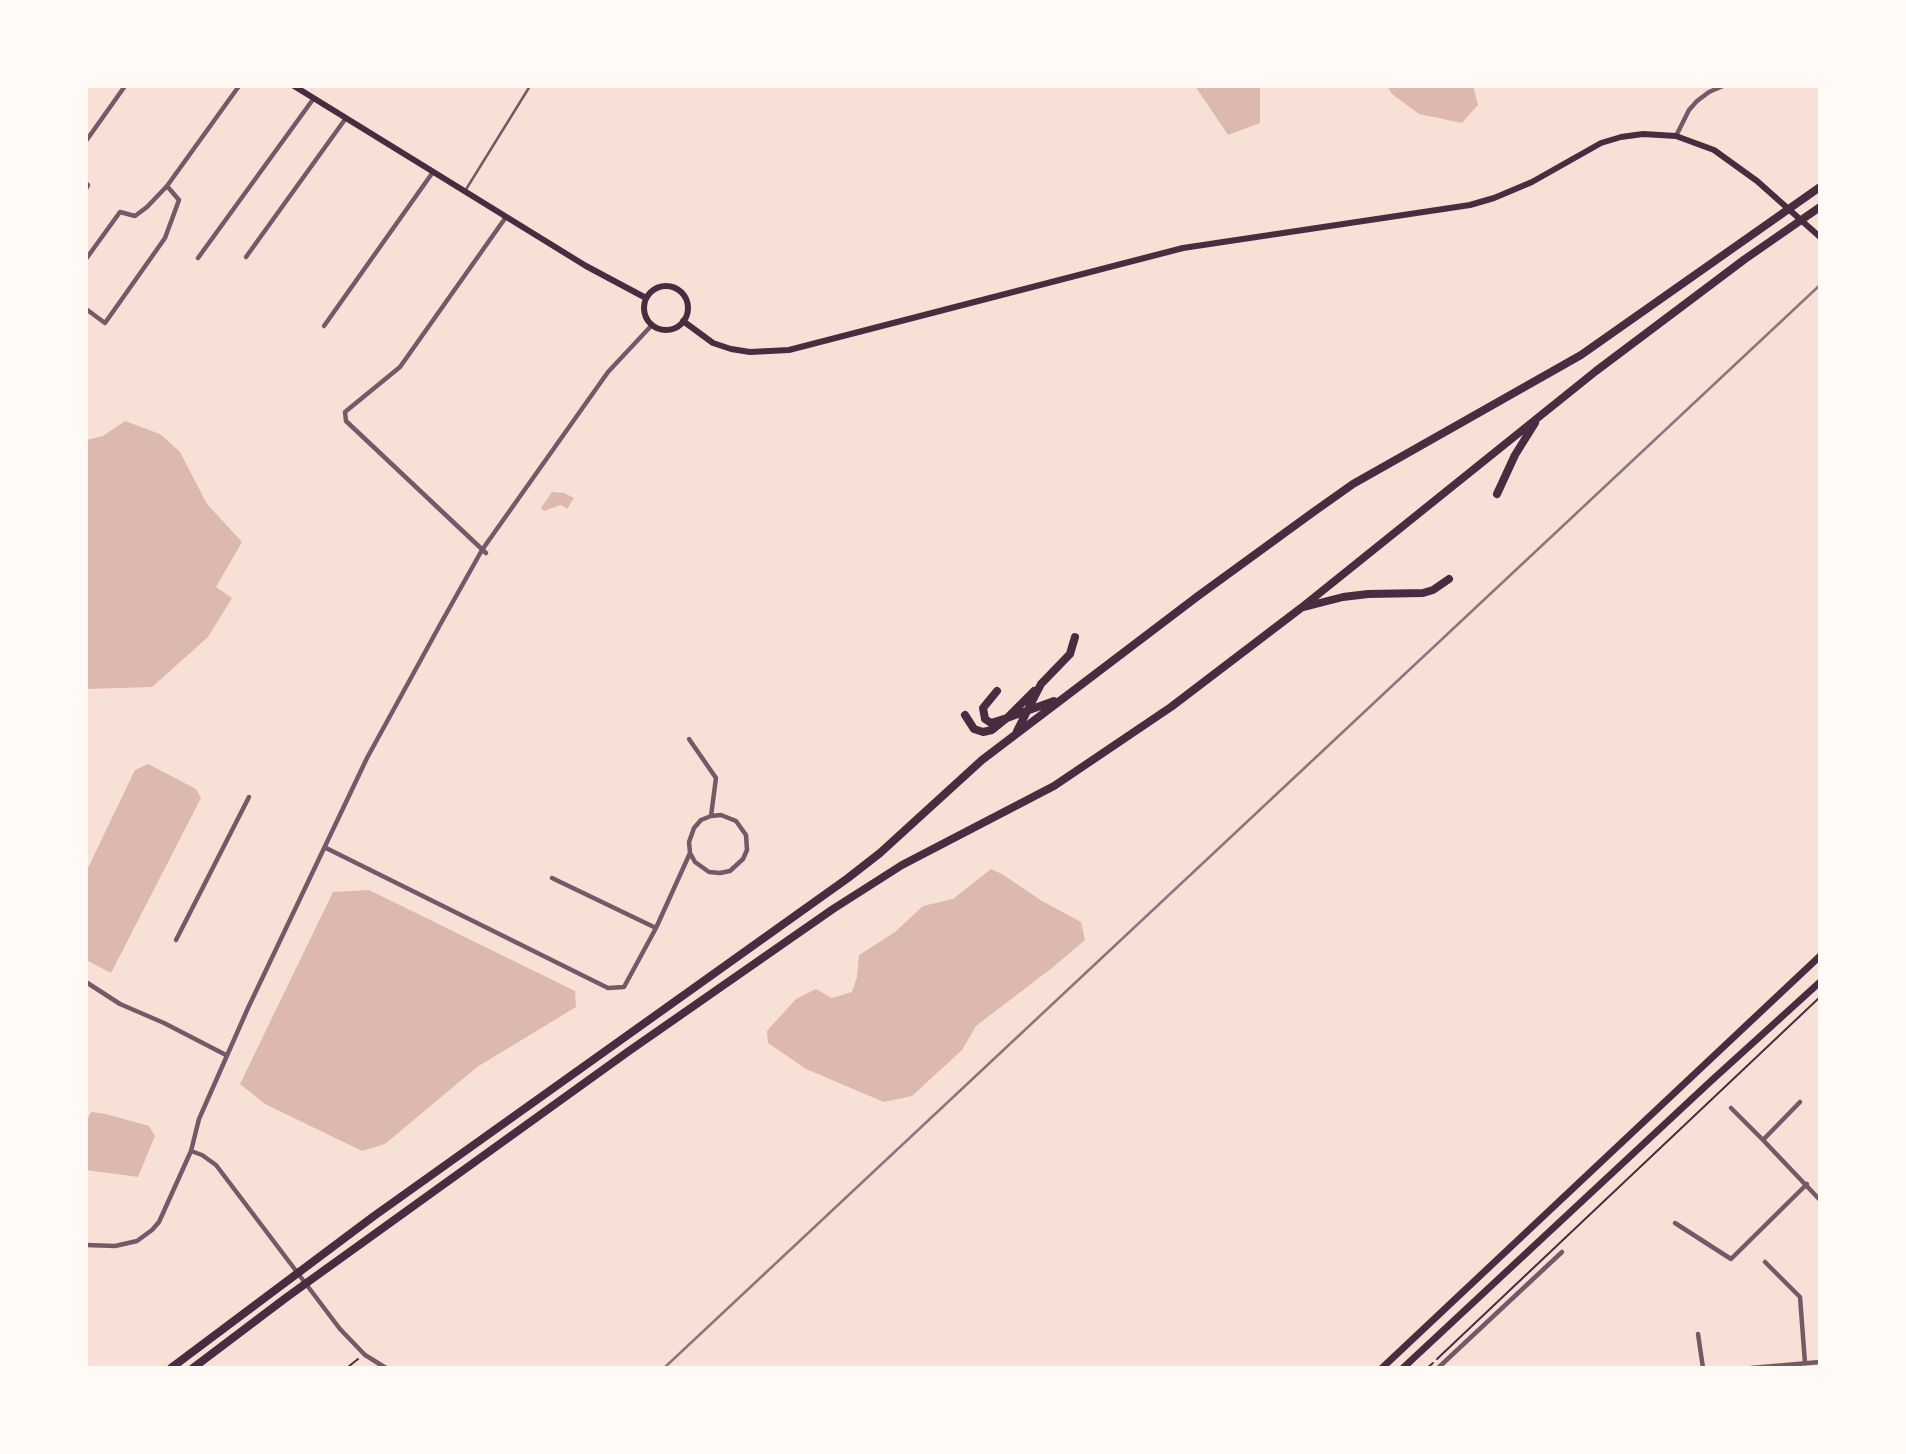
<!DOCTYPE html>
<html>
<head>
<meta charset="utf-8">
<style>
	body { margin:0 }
	#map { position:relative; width:1906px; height:1454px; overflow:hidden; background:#f7e1d7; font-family:"Roboto Serif",serif }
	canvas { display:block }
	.frame { position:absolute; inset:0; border:88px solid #fffaf5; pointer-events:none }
</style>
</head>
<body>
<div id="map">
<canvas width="1906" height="1454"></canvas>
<div class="frame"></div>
</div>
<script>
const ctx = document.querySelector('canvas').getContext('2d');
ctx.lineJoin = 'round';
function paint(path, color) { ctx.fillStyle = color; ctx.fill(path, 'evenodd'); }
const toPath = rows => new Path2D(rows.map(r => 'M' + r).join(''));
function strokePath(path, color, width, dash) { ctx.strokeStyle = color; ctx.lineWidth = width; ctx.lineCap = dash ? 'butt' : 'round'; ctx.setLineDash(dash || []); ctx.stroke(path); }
paint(toPath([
	[1195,86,1260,86,1260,123,1228,135],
	[1387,86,1473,86,1478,105,1462,123,1419,114,1392,94],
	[125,421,160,434,180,452,207,504,242,542,216,587,232,598,208,637,152,687,86,689,86,440,103,436],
	[552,492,564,493,574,498,567,509,561,505,544,511,541,508],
	[148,764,196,789,201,798,111,973,86,960,86,872,135,770],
	[991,869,1002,874,1042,901,1081,922,1085,940,1052,968,976,1026,962,1050,912,1096,884,1102,806,1069,768,1043,767,1031,796,999,816,989,832,998,852,992,857,977,859,955,895,932,923,906,953,899],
	[369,890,575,991,576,1007,477,1067,385,1144,362,1151,265,1104,240,1084,333,892],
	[91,1112,106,1114,149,1126,155,1136,138,1177,86,1170,86,1122]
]), '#dcb8b0');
strokePath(toPath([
	[1437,1359,1820,997],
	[340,1368,348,1367,358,1359],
	[1427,1368,1433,1363]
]), '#4a2c40', 2);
strokePath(toPath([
	[465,191,530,86]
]), '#755966', 2.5);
strokePath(toPath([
	[1676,136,1689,110,1697,101,1709,92,1723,86],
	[86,141,125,86],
	[86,183,88,185,86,189],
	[246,257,346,118],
	[198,258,314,98],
	[86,259,120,212,135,216,147,207,167,186,239,86],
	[86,309,105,323,165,238,179,200,167,186],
	[324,326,433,172],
	[486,553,346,421,345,412,400,367,506,217],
	[689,739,716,778,711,816],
	[326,848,608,988,624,987,656,928,690,853,689,842,694,828,701,820,711,816,721,815,736,821,746,835,747,850,743,859,730,871,720,873,709,872,695,862,690,853],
	[552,878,656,928],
	[176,940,249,797],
	[86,982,120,1004,164,1023,226,1055],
	[1800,1102,1763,1140,1820,1200],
	[1731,1108,1763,1140],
	[191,1151,202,1155,216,1165,340,1329,365,1355,386,1368],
	[1675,1223,1731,1259,1807,1184],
	[86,1245,115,1246,137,1241,152,1230,159,1222,191,1151,199,1119,248,1008,367,758,441,623,482,550,608,372,652,325],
	[1765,1262,1800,1297,1805,1363],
	[1698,1334,1703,1368],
	[1438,1368,1562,1252],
	[1751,1368,1820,1362]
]), '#755966', 4.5);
strokePath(toPath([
	[294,86,586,266,646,298],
	'644 308a22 22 0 1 1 44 0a22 22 0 1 1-44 0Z',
	[683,321,713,343,731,349,750,352,789,350,1183,248,1470,205,1494,198,1532,182,1601,143,1621,137,1643,134,1676,136,1714,150,1757,181,1820,237]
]), '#4a2c40', 6);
strokePath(toPath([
	[1382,1368,1820,956],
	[1403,1368,1711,1081,1820,982]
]), '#4a2c40', 7);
strokePath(toPath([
	[1497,494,1515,455,1535,423],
	[1304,607,1343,597,1368,594,1423,593,1433,590,1449,579],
	[997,691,983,708,985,719,991,723,1007,718,1034,691],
	[965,715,974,729,983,732,992,730,1007,718,1054,701],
	[1017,731,1041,684,1070,654,1075,637],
	[171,1368,374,1216,848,878,880,853,982,760,1198,596,1312,513,1353,484,1581,355,1820,187],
	[193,1368,287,1297,629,1051,833,909,902,865,1054,786,1171,707,1301,608,1596,371,1745,259,1820,207]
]), '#4a2c40', 8);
strokePath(toPath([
	[664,1368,1820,285]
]), '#8f747c', 2.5);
</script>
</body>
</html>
